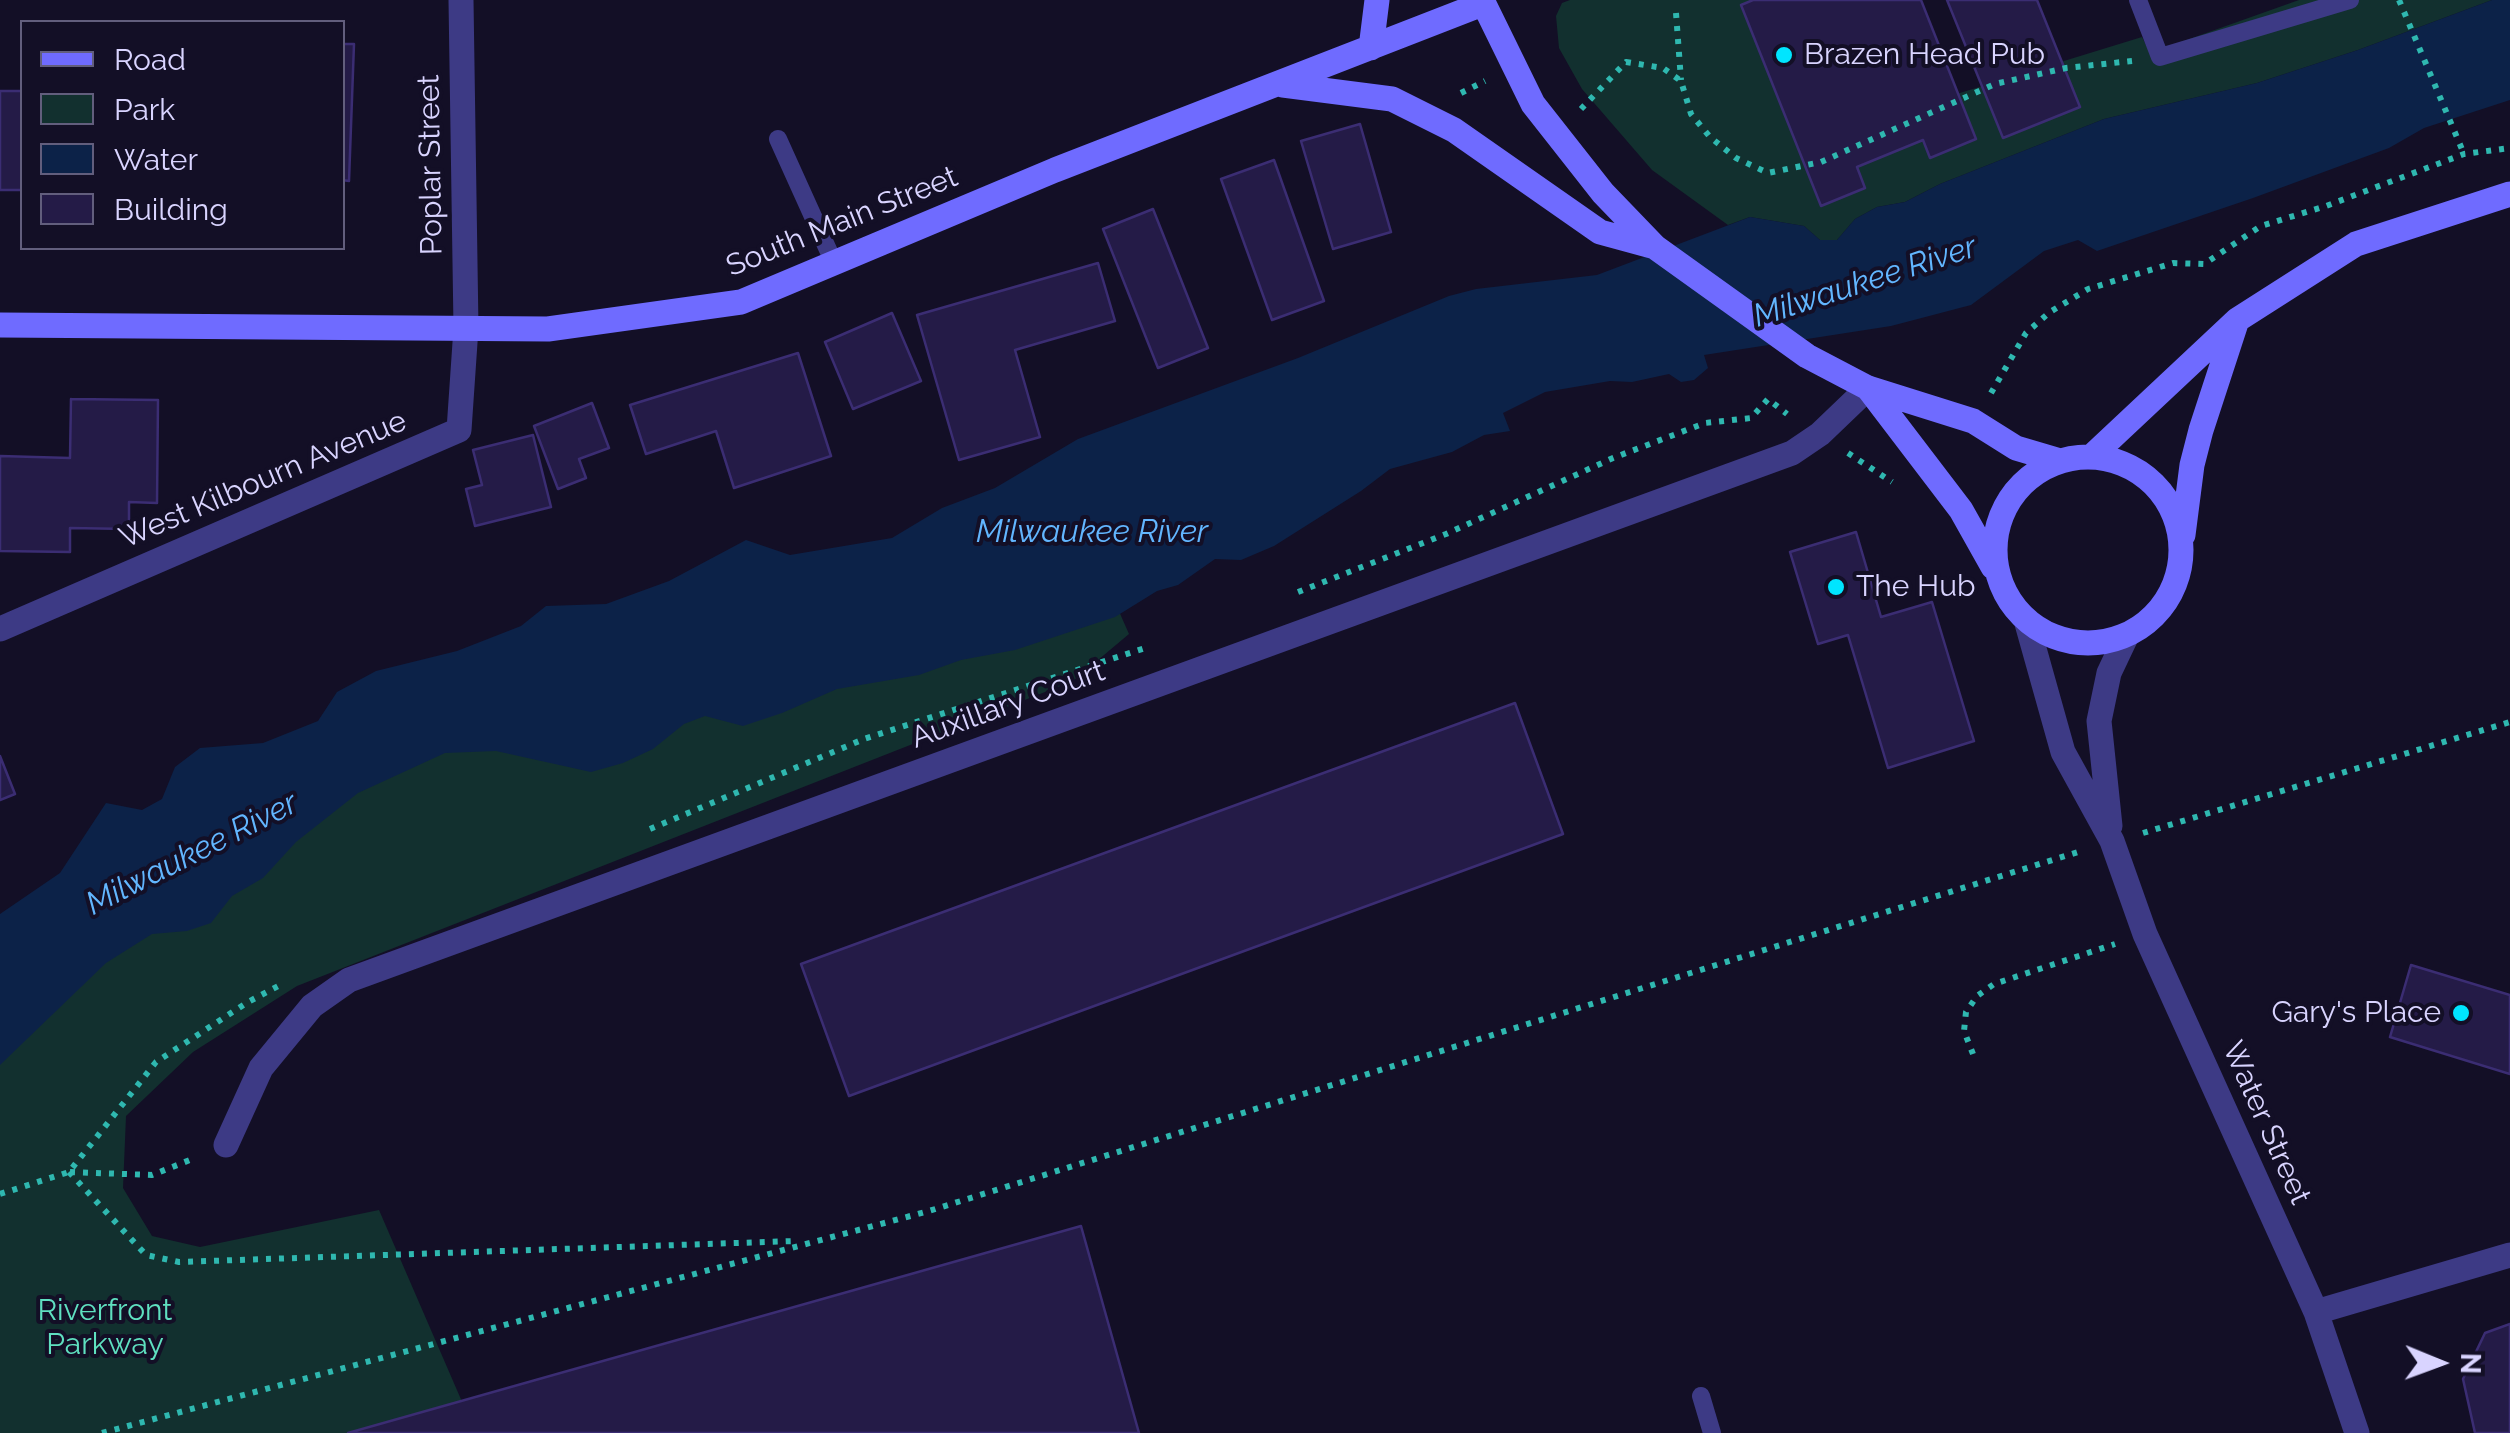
<!DOCTYPE html>
<html>
<head>
<meta charset="utf-8">
<style>
	body { margin:0 }
	#map { position:relative; width:2510px; height:1433px; overflow:hidden; background:#130f26; font-family:Raleway,sans-serif }
	canvas { display:block }
	.legend { position:absolute; left:20px; top:20px; width:325px; height:230px; box-sizing:border-box; background:#130f26; border:2px solid #625e7d; margin:0; padding:12px 18px; list-style:none; font-size:30px; color:#d9d4ff }
	.legend li { display:flex; align-items:center; gap:20px; height:50px }
	.legend b { width:50px; border:2px solid #625e7d }
	.north { position:absolute; left:2390px; top:1313px; width:100px; height:100px; -webkit-text-stroke:8px #130f26; paint-order:stroke; rotate:91deg; font-size:28px; font-weight:700; line-height:40px; text-align:center; color:#d9d4ff }
	.north::after { content:''; display:block; margin:auto; width:35px; height:45px; background:#d9d4ff; clip-path:polygon(50% 0,100% 100%,50% 72%,0 100%) }
</style>
</head>
<body>
<div id="map">
<canvas width="2510" height="1433"></canvas>
<ul class="legend">
<li><b style="height:12px;background:#6f6bff"></b>Road</li>
<li><b style="height:28px;background:#12302f"></b>Park</li>
<li><b style="height:28px;background:#0c2248"></b>Water</li>
<li><b style="height:28px;background:#241b47"></b>Building</li>
</ul>
<div class="north">N</div>
</div>
<script>
const ctx = document.querySelector('canvas').getContext('2d');
ctx.lineJoin = 'round';
function paint(path, color) { ctx.fillStyle = color; ctx.fill(path, 'evenodd'); }
const toPath = rows => new Path2D(rows.map(r => 'M' + r).join(''));
function strokePath(path, color, width, dash) { ctx.strokeStyle = color; ctx.lineWidth = width; ctx.lineCap = dash ? 'butt' : 'round'; ctx.setLineDash(dash || []); ctx.stroke(path); }
function drawText(font, color, halo, rows, align = 'center') {
  ctx.font = font + ' Raleway,sans-serif'; ctx.lineWidth = 8; ctx.setLineDash([]); ctx.textBaseline = 'middle'; ctx.strokeStyle = halo; ctx.fillStyle = color; for (const [text, x, y, turn = 0] of rows) {
    ctx.save(); ctx.translate(x, y); ctx.rotate((+turn || 0) * Math.PI / 180); ctx.textAlign = isNaN(turn) ? turn : align; if (halo) ctx.strokeText(text, 0, 0); ctx.fillText(text, 0, 0); ctx.restore();
  }
}
paint(toPath([
	[1570,0,1760,0,1950,96,2142,37,2150,53,2299,0,2492,0,2358,50,2257,83,2104,119,1940,184,1905,202,1877,207,1855,219,1837,240,1820,240,1804,226,1750,217,1728,225,1652,170,1582,89,1559,48,1556,16,1562,3],
	[1114,600,1129,634,1073,681,297,986,193,1052,126,1116,123,1188,152,1236,200,1247,379,1210,463,1404,356,1433,0,1433,0,1044,51,997,321,801,433,743,693,710]
]), '#12302f');
paint(toPath([
	[2492,0,2510,0,2510,100,2424,128,2389,148,2253,198,2097,251,2078,240,2044,251,1971,305,1891,326,1704,355,1708,368,1694,380,1681,382,1669,374,1632,382,1610,381,1545,392,1503,413,1510,431,1484,435,1452,452,1390,469,1361,491,1274,546,1241,560,1215,559,1178,585,1157,591,1115,617,1015,650,961,660,919,675,837,689,782,713,743,726,705,716,684,724,653,749,623,763,591,772,496,751,445,753,358,793,296,842,263,878,232,896,211,923,187,931,152,934,106,963,0,1065,0,914,60,873,106,803,142,810,162,799,175,767,200,748,263,743,318,721,337,692,376,671,457,651,521,626,546,606,606,604,669,581,746,540,790,555,892,538,942,508,995,488,1078,439,1298,358,1449,296,1476,289,1597,275,1750,217,1804,226,1820,240,1837,240,1855,219,1877,207,1905,202,1940,184,2104,119,2257,83,2358,50]
]), '#0c2248');
const building = toPath([
	[1753,0,1921,0,1976,139,1930,158,1923,140,1857,167,1865,188,1821,206,1741,5,1753,0],
	[1947,0,2037,0,2080,107,2003,138,1947,0],
	[342,44,354,44,349,181,342,180,342,44],
	[0,91,22,91,22,190,0,190,0,91],
	[1360,124,1391,232,1333,249,1301,141,1360,124],
	[1274,160,1324,301,1272,320,1221,179,1274,160],
	[1153,209,1208,348,1158,368,1103,229,1153,209],
	[1098,263,1115,321,1015,350,1040,437,959,460,917,315,1098,263],
	[892,313,921,381,853,409,825,342,892,313],
	[798,353,831,456,734,488,716,431,646,454,630,405,798,353],
	[71,399,158,400,157,503,129,502,129,529,70,528,70,552,0,551,0,456,70,458,71,399],
	[592,403,609,448,579,459,586,478,558,489,534,426,592,403],
	[533,435,551,507,475,526,466,489,482,485,473,450,533,435],
	[1856,532,1881,617,1932,602,1974,741,1888,768,1848,635,1818,644,1790,552,1856,532],
	[1515,703,1563,834,849,1096,801,964,1515,703],
	[0,756,15,794,0,800,0,756],
	[2411,965,2510,995,2510,1074,2390,1037,2411,965],
	[1081,1226,1139,1433,348,1433,1081,1226],
	[2510,1324,2510,1433,2475,1433,2463,1379,2485,1333,2510,1324]
]);
paint(building, '#241b47');
strokePath(building, '#3b2d73', 2.5);
strokePath(toPath([
	[2399,0,2464,154],
	[1676,13,1681,80],
	[1461,93,1485,81],
	[1581,109,1626,62,1663,68,1681,81,1691,114,1710,137,1736,158,1768,173,1821,162,1995,84,2066,68,2132,61],
	[1991,393,2026,333,2050,312,2088,289,2173,263,2204,264,2261,226,2326,206,2464,154,2510,148],
	[1848,453,1892,482],
	[1298,592,1446,534,1613,458,1705,423,1751,418,1768,399,1787,414],
	[650,829,864,739,1145,648],
	[2143,833,2510,722],
	[1973,1054,1964,1031,1966,1012,1977,996,1994,984,2115,944],
	[69,1172,146,1255,179,1262,795,1241],
	[70,1172,152,1175,195,1158],
	[0,1194,69,1172,156,1062,248,1002,284,983],
	[102,1433,929,1211,2078,852]
]), '#2fb8b0', 6, [5, 8]);
strokePath(toPath([
	[2138,0,2160,57,2350,0],
	[778,139,834,263],
	[1701,1396,1712,1433]
]), '#3d3a85', 18);
strokePath(toPath([
	[2026,620,2063,752,2112,841,2145,934,2316,1312,2357,1433],
	[0,629,459,430,466,328,461,0],
	[2110,826,2099,721,2109,673,2127,635],
	[226,1145,261,1068,312,1006,349,980,1792,453,1820,434,1868,388],
	[2316,1312,2510,1255]
]), '#3d3a85', 25);
strokePath(toPath([
	[1482,0,1533,104,1603,193,1655,247,1807,356,1868,388,1973,421,2016,448,2060,461],
	[1371,48,1377,0],
	[1283,85,1392,99,1454,130,1600,232,1655,247],
	[0,325,548,329,741,302,1055,170,1482,4],
	[1868,388,1961,510,1993,567],
	[2092,456,2237,320,2356,244,2510,194],
	'1995 550a93 93 0 1 1 186 0a93 93 0 1 1-186 0Z',
	[2183,535,2192,465,2201,430,2236,323]
]), '#6f6bff', 25);
for (const [x, y, r, color] of [
	[1784,55,10,"#00e5ff"],
	[1836,587,10,"#00e5ff"],
	[2461,1013,10,"#00e5ff"]
]) { const dot = new Path2D(); dot.arc(x, y, r, 0, 2 * Math.PI); ctx.fillStyle = color; ctx.fill(dot); strokePath(dot, '#130f26', 4); }
drawText('30px', '#d9d4ff', '#130f26', [
	["Brazen Head Pub",1804,55],
	["The Hub",1856,587],
	["Gary's Place",2441,1013,"right"]
], 'left');
drawText('30px', '#d9d4ff', '#130f26', [
	["Poplar Street",431,165,-91],
	["South Main Street",842,222,-22],
	["West Kilbourn Avenue",263,480,-23],
	["Auxillary Court",1008,705,-20],
	["Water Street",2266,1123,66]
]);
drawText('30px', '#5fe0c0', '#130f26', [
	["Riverfront",105,1311],
	["Parkway",105,1345]
]);
drawText('italic 32px', '#62b6ff', '#130f26', [
	["Milwaukee River",1865,282,-18],
	["Milwaukee River",1092,532],
	["Milwaukee River",192,854,-27]
]);
</script>
</body>
</html>
